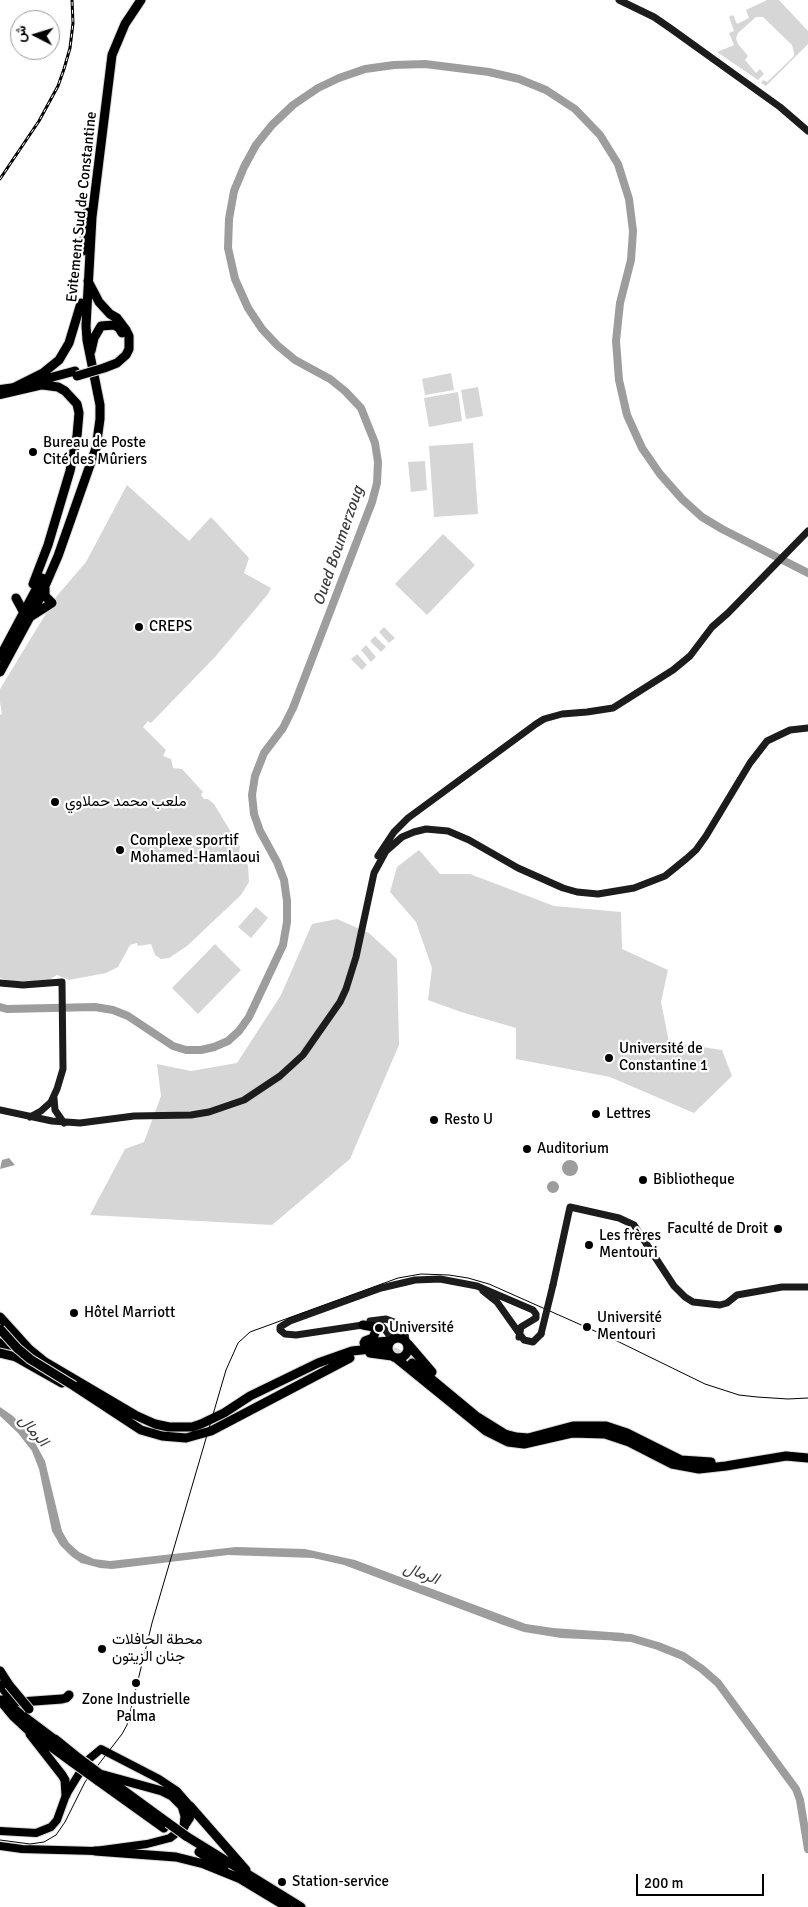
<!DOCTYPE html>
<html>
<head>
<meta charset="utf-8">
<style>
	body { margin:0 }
	#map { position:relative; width:808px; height:1907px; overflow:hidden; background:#fff; font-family:Signika,Vazirmatn,sans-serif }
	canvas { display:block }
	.north { position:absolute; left:10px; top:10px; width:50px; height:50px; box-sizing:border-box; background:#fff; border:1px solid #999; border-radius:50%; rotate:275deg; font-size:14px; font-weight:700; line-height:20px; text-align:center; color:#000 }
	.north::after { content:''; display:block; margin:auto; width:18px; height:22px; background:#000; clip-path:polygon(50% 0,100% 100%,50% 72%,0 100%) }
	.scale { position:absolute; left:636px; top:1874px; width:128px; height:22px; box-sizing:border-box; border:2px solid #000; border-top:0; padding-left:6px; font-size:15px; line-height:18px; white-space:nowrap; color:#000; -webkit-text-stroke:4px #fff; paint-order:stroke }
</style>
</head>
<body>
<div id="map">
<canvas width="808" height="1907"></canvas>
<div class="north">ش</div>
<div class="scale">200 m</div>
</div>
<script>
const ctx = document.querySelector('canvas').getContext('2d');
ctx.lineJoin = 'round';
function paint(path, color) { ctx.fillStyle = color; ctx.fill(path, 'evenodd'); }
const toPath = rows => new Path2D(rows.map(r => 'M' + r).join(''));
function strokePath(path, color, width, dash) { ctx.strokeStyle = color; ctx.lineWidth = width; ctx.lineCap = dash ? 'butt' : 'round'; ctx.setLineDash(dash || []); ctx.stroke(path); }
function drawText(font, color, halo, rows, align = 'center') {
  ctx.font = font + ' Signika,Vazirmatn,sans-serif'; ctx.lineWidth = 4.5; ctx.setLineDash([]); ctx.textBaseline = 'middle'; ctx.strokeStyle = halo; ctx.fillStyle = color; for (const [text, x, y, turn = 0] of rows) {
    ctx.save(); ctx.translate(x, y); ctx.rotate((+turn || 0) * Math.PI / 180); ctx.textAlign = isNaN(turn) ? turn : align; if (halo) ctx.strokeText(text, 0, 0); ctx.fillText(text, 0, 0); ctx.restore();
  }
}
paint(toPath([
	[767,0,779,0,808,31,808,44,766,86,761,83,763,80,767,82,794,56,794,53,792,45,763,17,756,17,738,33,736,38,738,44,748,56,745,60,756,73,760,69,764,74,758,80,717,52,734,45,729,33,734,31,729,17,733,15,737,24,749,18,746,10],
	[451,373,454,390,425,395,422,379],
	[478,387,483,416,466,419,461,390],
	[458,392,462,421,429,427,424,398],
	[473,443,478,514,434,517,429,446],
	[425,461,427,490,411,492,408,462],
	[127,485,189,541,211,517,249,558,244,573,271,588,268,594,215,657,151,723,148,721,143,727,166,750,163,756,171,759,173,768,182,769,203,792,201,795,204,799,208,799,214,804,240,847,239,853,248,865,249,882,241,895,187,946,169,958,161,959,155,955,151,944,138,946,137,943,130,945,118,967,106,973,69,980,57,975,49,980,13,982,0,978,0,715,2,714,0,702,0,689,56,597,86,562],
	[443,534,475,565,427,615,395,584],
	[384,627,395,638,389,643,379,632],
	[375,636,386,647,381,652,370,641],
	[366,645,376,657,371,662,361,650],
	[357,654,367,665,362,670,351,659],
	[419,850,440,874,470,874,554,906,621,912,622,949,668,970,661,1002,669,1042,722,1050,732,1076,694,1113,610,1077,516,1059,516,1028,461,1012,428,1000,432,968,416,922,390,892,397,867],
	[256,907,268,918,251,938,238,927],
	[337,919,369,933,397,959,399,1045,350,1159,272,1225,90,1215,125,1149,144,1142,161,1096,157,1064,191,1071,237,1063,281,995,312,924],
	[215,944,241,970,198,1014,172,988]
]), '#d6d6d6');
paint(toPath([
	'556 1146a6 6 0 1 1 12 0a6 6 0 1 1-12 0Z',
	[9,1158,15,1165,0,1169,2,1160],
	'562 1168a8 8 0 1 1 16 0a8 8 0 1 1-16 0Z',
	'547 1187a6 6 0 1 1 12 0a6 6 0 1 1-12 0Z',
	[0,1407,13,1416,32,1437,45,1461,62,1531,69,1543,79,1552,94,1559,110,1561,236,1547,305,1549,355,1560,526,1624,553,1628,624,1633,624,1641,561,1638,524,1632,503,1625,344,1565,313,1558,228,1555,112,1569,100,1568,81,1563,71,1556,60,1545,52,1531,39,1469,32,1451,18,1433,0,1416]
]), '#9d9d9d');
strokePath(toPath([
	[0,1007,7,1009,95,1007,113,1010,128,1016,173,1046,186,1050,201,1050,214,1047,228,1041,239,1031,249,1017,283,945,287,922,287,901,284,880,277,862,260,831,254,814,252,795,255,776,264,753,283,728,293,708,372,502,377,483,378,462,375,443,361,408,345,391,330,379,295,360,277,345,262,329,248,308,235,279,228,248,229,219,234,191,244,167,256,145,272,125,293,105,318,88,339,78,365,69,394,65,425,64,489,72,519,79,546,90,575,109,600,135,618,164,629,199,633,231,631,260,620,303,616,341,619,380,627,415,642,448,660,474,682,499,702,517,722,529,808,573],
	[615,1637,631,1638,658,1646,683,1656,702,1669,718,1683,796,1789,800,1800,808,1849]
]), '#9d9d9d', 8);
strokePath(toPath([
	[380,1348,395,1352,412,1363]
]), '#d9d9d9', 9, [9, 4.5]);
const primary = toPath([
	[0,389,15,387],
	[0,395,43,385],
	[0,1831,36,1833,51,1827,57,1820,66,1795,77,1777,89,1759,101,1749,159,1779,177,1791,190,1806,190,1818,184,1827,170,1838,147,1844,95,1851,22,1849,0,1846]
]);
const highway = toPath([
	[83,251,87,212],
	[88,281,99,302,110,314,117,318,126,330,129,336,129,349,126,355,117,363,104,368],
	[91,351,94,338,101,326,114,325,119,328,122,333],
	[34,382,75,371],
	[15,387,43,373,59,360,69,343,81,303],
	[33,584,48,545,70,471,77,436,79,413,77,404,65,391,58,387,43,385],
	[16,598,23,611],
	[30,617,52,603,45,596,45,588],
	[0,657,42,578],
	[0,672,38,602,58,556,96,448,100,419,100,405,87,340,86,326,92,217,112,55,125,24,141,0],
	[0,1317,29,1349,45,1362,135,1415,155,1424,169,1427,192,1427,201,1424,224,1413,250,1396,318,1363,352,1351,380,1348],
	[363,1325,374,1327,376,1330,373,1338,365,1341],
	'388 1348a10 10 0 1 1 20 0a10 10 0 1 1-20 0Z',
	[0,1343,19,1347],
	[364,1343,391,1341],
	[408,1344,432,1372],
	[0,1353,16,1357,62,1383],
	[370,1353,392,1356],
	[396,1358,486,1431,508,1442,524,1444,572,1433,605,1434,629,1442,672,1464,699,1469,726,1466,786,1456,808,1458],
	[412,1363,476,1416,505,1434,516,1437,528,1438,573,1426,606,1426,627,1433,681,1460,711,1462],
	[74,1386,141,1430,162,1436,186,1438,211,1431,350,1358],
	[0,1671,9,1685],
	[0,1685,10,1697,20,1702,62,1699,66,1698,69,1695],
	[0,1700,13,1716,27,1729,72,1762],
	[2,1700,58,1742],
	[30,1734,62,1775,65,1780,66,1795],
	[55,1739,76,1756],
	[100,1774,162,1791,172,1796,182,1806,185,1816,184,1827],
	[105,1777,168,1823],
	[97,1780,164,1828],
	[190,1806,246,1870],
	[186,1836,301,1907],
	[95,1851,176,1857,204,1864,241,1879],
	[199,1852,224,1868],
	[237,1877,287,1907]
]);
strokePath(primary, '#dbdbdb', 10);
strokePath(highway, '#dbdbdb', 11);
strokePath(toPath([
	[619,0,654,17,670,28,780,107,808,131],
	[378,856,394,832,408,818,536,724,544,719,562,714,587,712,613,708,673,670,690,656,712,627,728,613,808,531],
	[0,983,23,985,62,982,63,1069,57,1089,51,1102,41,1111,30,1117],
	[54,1098,55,1110,64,1123],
	[0,1110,52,1121,80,1123,134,1116,191,1115,209,1112,244,1100,280,1076,303,1055,340,1002,346,989,356,957,374,873,386,851,402,837,414,832,426,829,448,831,469,840,518,868,563,888,577,892,598,894,634,888,665,876,686,859,696,850,706,836,750,763,767,741,790,730,808,728],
	[553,1285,570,1207,619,1218,634,1225,674,1286,685,1297,693,1302,720,1305,727,1303,737,1295,782,1287,808,1287],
	[483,1291,497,1302,524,1340,533,1342,541,1334],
	[370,1321,386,1319,397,1323,405,1332,406,1342],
	[392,1339,383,1327,376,1323,296,1335,285,1334,280,1330,280,1327,290,1321,381,1288,415,1280,440,1279,477,1286,533,1310,536,1314,536,1318,521,1327,519,1337]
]), '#1c1c1c', 7);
strokePath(primary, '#000', 8);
strokePath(highway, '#000', 9);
strokePath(toPath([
	[0,1840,30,1844,44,1842,56,1835,65,1822,85,1782,122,1734,127,1725,152,1623,226,1370,238,1343,250,1332,398,1278,421,1274,449,1275,468,1278,489,1284,615,1340,705,1384,739,1395,757,1397,788,1399,808,1398]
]), '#000', 1);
const rail = toPath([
	[0,179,39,121,58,86,64,69,70,48,73,23,72,0]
]);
strokePath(rail, '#000', 3);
strokePath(rail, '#fff', 1, [4]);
const highwayBridge = toPath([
	[77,376,104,368],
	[0,1329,17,1348,30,1359,74,1386],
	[9,1685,29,1709],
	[76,1756,100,1774],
	[72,1762,97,1780],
	[168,1823,186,1836]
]);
strokePath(highwayBridge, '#dbdbdb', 11, []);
strokePath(toPath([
	[541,1334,553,1285]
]), '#1c1c1c', 7);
strokePath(highwayBridge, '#000', 9);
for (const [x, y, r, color] of [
	[33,452,5,"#000"],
	[139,627,5,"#000"],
	[55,802,5,"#000"],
	[120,850,5,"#000"],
	[609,1058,5,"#000"],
	[596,1114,5,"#000"],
	[434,1120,5,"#000"],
	[527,1149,5,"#000"],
	[643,1180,5,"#000"],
	[778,1229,5,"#000"],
	[589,1245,5,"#000"],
	[74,1313,5,"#000"],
	[587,1327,5,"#000"],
	[379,1328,5,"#000"],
	[102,1649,5,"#000"],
	[136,1683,5,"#000"],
	[282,1882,5,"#000"]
]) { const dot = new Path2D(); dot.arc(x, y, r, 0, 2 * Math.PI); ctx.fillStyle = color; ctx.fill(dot); strokePath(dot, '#fff', 2); }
drawText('15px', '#000', '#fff', [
	["Evitement Sud de Constantine",82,207,-84]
]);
drawText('15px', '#000', '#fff', [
	["Bureau de Poste",43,443],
	["Cité des Mûriers",43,460],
	["CREPS",149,627],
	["ملعب محمد حملاوي",65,802],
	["Complexe sportif",130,841],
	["Mohamed-Hamlaoui",130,858],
	["Université de",619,1049],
	["Constantine 1",619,1066],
	["Lettres",606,1114],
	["Resto U",444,1120],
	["Auditorium",537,1149],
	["Bibliotheque",653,1180],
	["Faculté de Droit",768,1229,"right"],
	["Les frères",599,1236],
	["Mentouri",599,1253],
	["Hôtel Marriott",84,1313],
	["Université",597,1318],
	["Mentouri",597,1335],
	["Université",389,1328],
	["محطة الحافلات",112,1640],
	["جنان الزيتون",112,1657],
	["Zone Industrielle",136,1700,"center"],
	["Palma",136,1717,"center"],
	["Station-service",292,1882]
], 'left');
drawText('italic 16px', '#3e3e3e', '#fff', [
	["Oued Boumerzoug",339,546,-71],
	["الرمال",33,1431,49],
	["الرمال",421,1574,21]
]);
</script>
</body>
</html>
